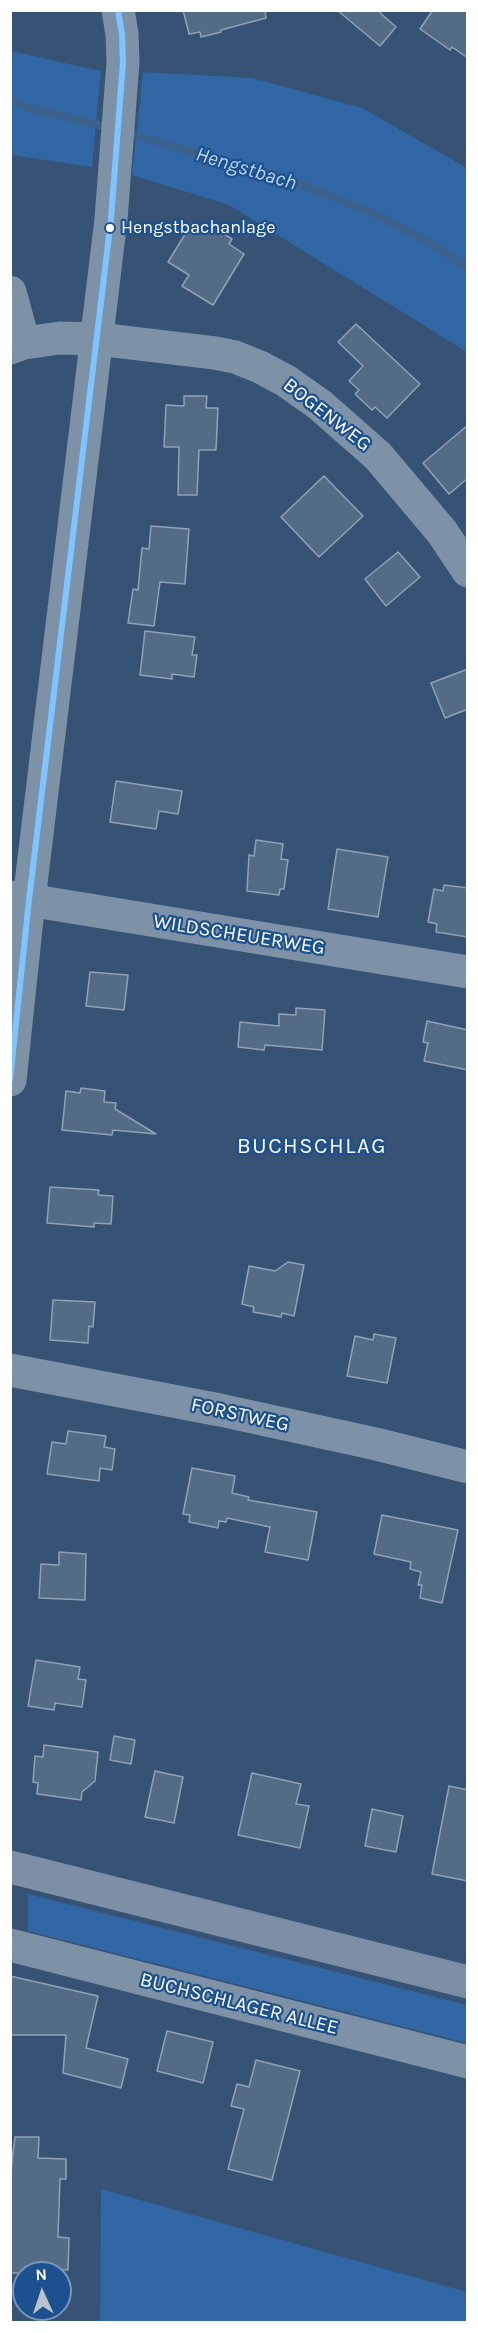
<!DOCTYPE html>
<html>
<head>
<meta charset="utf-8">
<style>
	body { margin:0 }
	#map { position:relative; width:478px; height:2333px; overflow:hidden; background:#365274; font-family:Karla,sans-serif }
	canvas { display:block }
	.frame { position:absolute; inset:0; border:12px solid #fff; pointer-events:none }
	.north { position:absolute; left:12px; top:2261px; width:60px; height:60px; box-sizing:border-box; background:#1c508e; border:2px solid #7796bb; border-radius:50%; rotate:357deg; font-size:16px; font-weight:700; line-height:24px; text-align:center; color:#fff }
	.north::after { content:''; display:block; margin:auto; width:21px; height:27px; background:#b9c2ce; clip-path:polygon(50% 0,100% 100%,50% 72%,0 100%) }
</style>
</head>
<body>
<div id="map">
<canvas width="478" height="2333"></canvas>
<div class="frame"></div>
<div class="north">N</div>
</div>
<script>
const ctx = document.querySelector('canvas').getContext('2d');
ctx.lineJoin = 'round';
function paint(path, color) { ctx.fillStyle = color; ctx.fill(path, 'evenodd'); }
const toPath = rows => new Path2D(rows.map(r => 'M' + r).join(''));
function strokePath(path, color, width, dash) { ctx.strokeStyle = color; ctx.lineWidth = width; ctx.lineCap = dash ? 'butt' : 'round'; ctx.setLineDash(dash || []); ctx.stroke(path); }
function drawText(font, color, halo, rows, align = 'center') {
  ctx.font = font + ' Karla,sans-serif'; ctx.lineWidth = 4.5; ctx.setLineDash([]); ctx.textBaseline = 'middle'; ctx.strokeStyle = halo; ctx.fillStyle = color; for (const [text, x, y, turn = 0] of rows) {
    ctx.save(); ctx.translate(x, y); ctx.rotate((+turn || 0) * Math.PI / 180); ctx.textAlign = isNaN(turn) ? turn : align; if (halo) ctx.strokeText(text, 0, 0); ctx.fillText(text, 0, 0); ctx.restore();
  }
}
paint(toPath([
	[11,51,101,71,92,167,11,155],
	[143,72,252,78,362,108,467,168,467,352,229,205,132,175],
	[28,1894,467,2005,467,2043,28,1931],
	[101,2189,467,2292,467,2322,100,2322]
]), '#3067a4');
strokePath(toPath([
	[10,100,26,107,112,128],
	[124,132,295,182,375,214,436,246,468,268]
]), '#3c618d', 8);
const building = toPath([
	[183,10,265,10,266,18,221,30,221,32,201,37,200,32,189,34,183,10],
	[337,10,377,10,396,27,380,46,337,10],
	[433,10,468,10,468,58,452,47,450,50,420,29,433,10],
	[192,223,207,233,211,226,232,239,229,244,244,254,213,305,182,286,189,275,168,262,192,223],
	[356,324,420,384,387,418,375,407,372,410,355,394,359,390,349,381,363,366,338,342,356,324],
	[184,396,207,396,206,408,218,408,216,450,199,450,197,495,178,495,179,447,164,447,166,405,184,406,184,396],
	[468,425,468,478,449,494,423,463,468,425],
	[324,476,363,516,319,557,281,517,324,476],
	[151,526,189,529,185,584,160,582,154,626,128,623,133,589,138,590,142,548,149,549,151,526],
	[398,552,420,577,386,606,365,579,398,552],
	[145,631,195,637,192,655,197,655,194,677,172,674,172,679,140,675,145,631],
	[468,669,468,709,445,718,431,683,468,669],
	[116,781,182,791,178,814,159,811,156,829,110,822,116,781],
	[256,840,283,844,281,859,288,860,284,889,280,889,279,895,247,891,249,855,254,856,256,840],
	[337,849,388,857,378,917,328,909,337,849],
	[444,885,468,888,468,937,436,932,437,924,428,922,434,889,443,891,444,885],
	[90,972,128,975,124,1010,86,1006,90,972],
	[296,1008,325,1010,322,1050,265,1045,264,1050,238,1047,240,1022,279,1026,279,1014,296,1015,296,1008],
	[427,1021,468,1030,468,1070,424,1061,428,1043,423,1042,427,1021],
	[81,1088,105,1091,104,1102,116,1103,115,1109,156,1134,113,1130,112,1135,62,1130,66,1091,80,1093,81,1088],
	[50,1187,99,1190,98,1195,113,1196,111,1224,94,1223,94,1227,47,1223,50,1187],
	[288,1262,304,1265,294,1316,282,1313,281,1317,253,1312,254,1307,242,1304,249,1266,275,1271,288,1262],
	[53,1300,95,1302,93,1327,89,1326,88,1343,50,1340,53,1300],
	[374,1334,396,1338,387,1383,347,1376,355,1336,373,1340,374,1334],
	[68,1431,106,1436,104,1447,115,1449,112,1470,100,1468,99,1481,47,1474,52,1442,66,1444,68,1431],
	[192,1468,235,1476,232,1493,249,1497,248,1500,317,1512,308,1560,265,1552,270,1527,227,1518,226,1522,219,1521,218,1528,189,1522,190,1515,183,1514,192,1468],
	[382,1515,458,1530,442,1603,420,1598,422,1585,418,1585,421,1572,410,1569,411,1562,374,1554,382,1515],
	[59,1552,86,1554,85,1600,39,1598,41,1564,59,1565,59,1552],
	[36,1660,80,1667,78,1679,86,1680,82,1707,55,1703,54,1710,28,1706,36,1660],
	[114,1736,135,1740,131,1764,110,1760,114,1736],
	[44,1745,98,1752,95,1781,82,1792,81,1800,37,1794,38,1783,33,1782,35,1756,43,1757,44,1745],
	[155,1771,183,1777,174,1823,145,1817,155,1771],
	[252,1773,301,1784,296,1804,309,1806,300,1848,238,1835,252,1773],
	[449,1786,468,1790,468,1881,432,1874,449,1786],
	[372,1809,403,1816,396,1852,365,1846,372,1809],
	[10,1976,98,1996,86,2048,128,2059,121,2088,63,2073,66,2035,10,2035,10,1976],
	[167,2031,213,2042,203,2083,157,2071,167,2031],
	[256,2060,300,2071,272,2180,228,2169,244,2109,231,2106,237,2084,249,2087,256,2060],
	[15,2137,39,2137,38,2158,66,2159,66,2179,60,2179,58,2237,69,2238,68,2270,52,2269,52,2273,10,2273,10,2178,15,2137]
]);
paint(building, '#546b86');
strokePath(building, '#92a2b6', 1.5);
strokePath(toPath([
	[10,292,24,343],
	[10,348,24,343,60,338,98,339,215,353,235,357,260,367,286,381,320,405,378,456,442,532,468,571],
	[10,897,468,972],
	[10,1080,29,900,111,219,123,62,122,34,118,10],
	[10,1370,220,1410,376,1444,468,1467],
	[10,1945,468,2062]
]), '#7d92a7', 33);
strokePath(toPath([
	[10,1867,468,1982]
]), '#7d8fa7', 33);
strokePath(toPath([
	[10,1080,29,900,111,219,123,62,122,34,118,10]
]), '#80c4ff', 6);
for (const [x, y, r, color] of [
	[110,228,5,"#fff"]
]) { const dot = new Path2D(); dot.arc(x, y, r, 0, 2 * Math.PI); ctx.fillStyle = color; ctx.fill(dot); strokePath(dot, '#1c508e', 2); }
drawText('18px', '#fff', '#1c508e', [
	["Hengstbachanlage",121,228]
], 'left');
drawText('20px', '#fff', '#1c508e', [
	["BOGENWEG",327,415,38],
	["WILDSCHEUERWEG",239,935,9],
	["FORSTWEG",240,1415,12],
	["BUCHSCHLAGER ALLEE",239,2004,14]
]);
drawText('italic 21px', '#b6d4f4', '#1c508e', [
	["Hengstbach",246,169,17]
]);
ctx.letterSpacing = '1.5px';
drawText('22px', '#fff', '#1c508e', [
	["BUCHSCHLAG",312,1147]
]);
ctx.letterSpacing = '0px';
</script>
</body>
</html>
